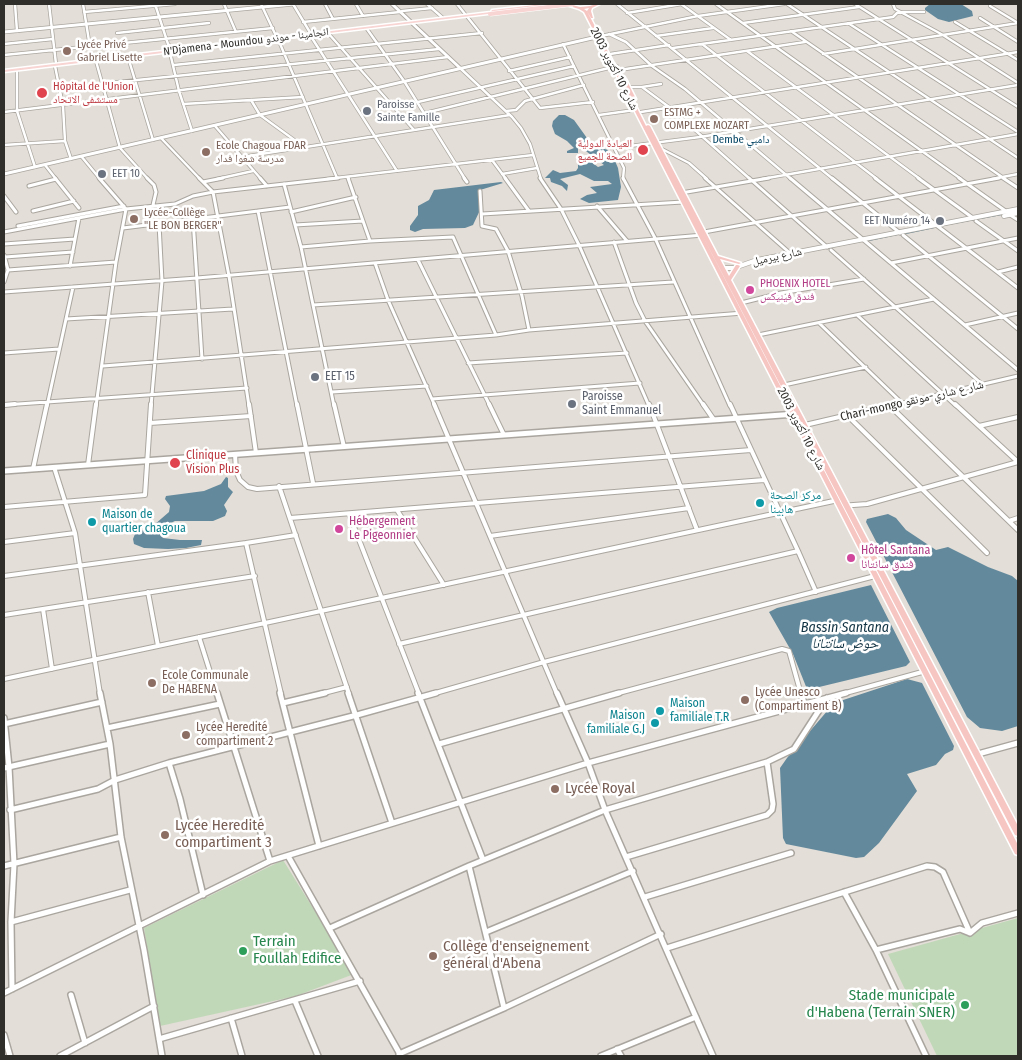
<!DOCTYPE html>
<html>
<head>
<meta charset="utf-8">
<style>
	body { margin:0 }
	#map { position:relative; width:1022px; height:1060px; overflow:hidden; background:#e3ded7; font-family:"Fira Sans Condensed",sans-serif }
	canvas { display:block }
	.frame { position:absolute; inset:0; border:5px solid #2f2e2b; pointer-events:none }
</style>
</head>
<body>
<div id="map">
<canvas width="1022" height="1060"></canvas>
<div class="frame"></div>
</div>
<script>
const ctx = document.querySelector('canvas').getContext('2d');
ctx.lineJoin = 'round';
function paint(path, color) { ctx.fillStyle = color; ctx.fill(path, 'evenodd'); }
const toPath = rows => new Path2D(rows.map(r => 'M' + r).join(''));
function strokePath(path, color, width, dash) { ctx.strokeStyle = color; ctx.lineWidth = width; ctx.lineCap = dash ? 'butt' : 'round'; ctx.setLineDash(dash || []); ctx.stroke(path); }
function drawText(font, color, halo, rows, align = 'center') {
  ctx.font = font + ' "Fira Sans Condensed","Noto Naskh Arabic",sans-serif'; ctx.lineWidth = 5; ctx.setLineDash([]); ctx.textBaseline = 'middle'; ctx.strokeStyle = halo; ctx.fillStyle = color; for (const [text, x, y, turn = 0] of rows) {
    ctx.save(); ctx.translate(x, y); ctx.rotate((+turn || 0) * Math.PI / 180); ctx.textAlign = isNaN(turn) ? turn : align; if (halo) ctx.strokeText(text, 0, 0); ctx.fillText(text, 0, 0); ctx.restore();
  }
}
paint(toPath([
	[283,860,354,974,296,996,160,1026,144,928],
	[1018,918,1018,1056,937,1056,888,954]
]), '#c0d8b8');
paint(toPath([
	[930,4,961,4,972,11,973,16,949,22,938,19,925,10,925,8],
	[559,115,565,115,574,120,592,145,608,150,606,156,615,161,618,168,621,187,618,200,589,203,580,199,587,195,597,193,590,187,612,184,608,181,594,181,580,174,560,179,568,185,567,191,562,186,551,182,550,178,545,178,553,170,560,173,576,171,578,168,578,163,584,160,590,161,598,167,604,165,582,148,578,148,578,153,567,153,567,151,574,148,567,141,555,134,552,126,553,121],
	[501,182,503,183,480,190,481,208,473,225,465,228,423,229,415,232,410,230,410,226,418,215,418,206,429,200,434,190],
	[226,477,228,478,228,487,233,492,224,505,227,511,225,516,213,521,175,521,164,526,161,530,161,535,163,538,180,540,202,540,201,545,186,548,168,549,144,548,134,544,133,539,135,534,154,525,169,512,170,506,165,499,166,496,204,491,221,484],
	[888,514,896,518,906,530,936,550,948,547,988,567,1012,576,1018,581,1018,726,1002,731,980,728,967,717,866,522,867,519],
	[871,585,910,662,906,666,815,688,807,689,793,654,769,612,777,608],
	[907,679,922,683,954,746,953,750,945,754,936,765,907,774,917,791,879,843,864,857,856,858,786,844,783,838,780,768,787,758,834,703]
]), '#63899c');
strokePath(toPath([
	[940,226,1010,213],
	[904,234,937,227],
	[867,241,900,234],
	[796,254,863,241]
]), '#63899c', 1);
const minorFar3 = toPath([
	[15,4,17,31],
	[49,4,56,64],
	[83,4,90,47],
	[155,4,168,44,174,50],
	[224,4,236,32],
	[261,4,277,38],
	[293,4,311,34],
	[325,4,333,19],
	[356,4,363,16],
	[427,4,443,18],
	[457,4,540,108,593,102],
	[617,4,833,179],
	[681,4,731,40],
	[716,4,961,179],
	[787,4,1018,158],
	[855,4,1018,107],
	[893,4,895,9,943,35,1018,83],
	[990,6,1018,23],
	[402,11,432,8],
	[84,12,175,4],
	[627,13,682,4],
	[980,18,1018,42],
	[303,22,400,12],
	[955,22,1018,60],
	[743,23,859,7],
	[848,23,1018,132],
	[367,29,404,81,465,179],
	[791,31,1005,179],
	[117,33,209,23],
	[328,33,414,130],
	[609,34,626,42,652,66,685,89,791,179],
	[310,35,397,171],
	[601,36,698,16,784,4],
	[656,36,713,28],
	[278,39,337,178],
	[4,44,53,39],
	[563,44,624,168,623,179],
	[702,44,877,179],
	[673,48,893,17,897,13,903,12,924,12],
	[747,51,920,179],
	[172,52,171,57,179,91,192,131],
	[610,54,669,45],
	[823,54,1018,23],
	[4,55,273,28],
	[128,57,153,140],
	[96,61,120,148,148,179],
	[174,65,482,33],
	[55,66,63,106,65,141,71,159],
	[460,68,512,117,521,128,530,144,541,179],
	[619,70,805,42],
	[17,71,17,111,35,167],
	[509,71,570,57],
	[627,87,642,87,669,107,750,179],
	[642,87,661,84],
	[59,88,439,49],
	[251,100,260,115,304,147],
	[418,102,574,66],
	[183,104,303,97],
	[506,111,516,110,525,101,584,85],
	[4,112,448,57],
	[641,112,1018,52],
	[425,113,617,66],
	[599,115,635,110],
	[215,126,261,179],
	[161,138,200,179],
	[4,145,65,141],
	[614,148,700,137,1018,85],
	[660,148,689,163,707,179],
	[81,156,100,179],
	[242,157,510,115],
	[492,160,506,179],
	[45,165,56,179],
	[502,174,537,168],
	[348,177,349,179],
	[217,179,253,171],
	[327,179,533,155],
	[762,179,1018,134],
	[992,179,1018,174]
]);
const minorFar2 = toPath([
	[55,178,79,208],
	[147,178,154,185,156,192,153,205],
	[199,178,213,192,229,276,249,406],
	[260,178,267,186],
	[464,178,467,182],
	[505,178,529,211],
	[540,178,561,209,579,245,649,406],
	[623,178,655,238,730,406],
	[705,178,791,254],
	[749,178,827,247],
	[790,178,1018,370],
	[832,178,900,233],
	[875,178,1018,288],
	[918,178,973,218],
	[959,178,1007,212],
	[1003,178,1018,188],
	[203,182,223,178],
	[284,184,301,247,334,406],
	[29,186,56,179],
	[480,191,482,226,496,229,508,251,522,296,529,330],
	[681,193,769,178],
	[4,196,16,212],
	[597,206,627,241],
	[33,211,74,201],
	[258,211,297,406],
	[291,212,356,197],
	[482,214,683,202],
	[1010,215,1018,220],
	[193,219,202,359],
	[976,221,1018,251],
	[295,225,363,221],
	[18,226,124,206],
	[123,228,290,207],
	[4,232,126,209,175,204,193,196,213,192,338,178],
	[704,232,999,178],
	[903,235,1018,329],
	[370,241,453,237,496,335],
	[614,242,636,303,645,321,704,406],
	[4,244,75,239],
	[301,247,370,241,348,178],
	[831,250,983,385],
	[4,255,8,270,4,282],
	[5,257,73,252],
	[418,260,490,406],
	[375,263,388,300,435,406],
	[891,263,1018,238],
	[70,266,79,218],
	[8,270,116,262],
	[998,272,1018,267],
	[4,292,197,278,703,235],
	[741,303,781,293,864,279],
	[313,305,673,282],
	[857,315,956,406],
	[66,319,233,309],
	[819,323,902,403],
	[965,325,1018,313],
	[758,335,934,299],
	[4,353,59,349],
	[468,363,627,353],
	[103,366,496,335,529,330,743,313],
	[784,385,866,367],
	[332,392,427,386],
	[432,399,640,383],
	[4,405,247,388],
	[47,406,73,287],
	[96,406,116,262,126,209,99,178],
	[151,406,162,281,159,224],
	[890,406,1018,376]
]);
const minorFar1 = toPath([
	[249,404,256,453],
	[297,404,313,483],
	[334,404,344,447],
	[434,404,557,694],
	[489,404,504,435],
	[649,404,697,530],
	[703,404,714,420],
	[730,404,798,551],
	[955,404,1018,462],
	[4,405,15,404],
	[890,406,1018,530],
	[848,416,987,553],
	[150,423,251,416],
	[805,425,895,404],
	[979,426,1018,417],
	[235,454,236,471,240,480,248,487,257,489,751,450],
	[88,465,96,404],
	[54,467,75,533,100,694],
	[33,469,47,404],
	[279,486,349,694],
	[840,506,867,504,1018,462],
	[4,507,145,495,151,404],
	[397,510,444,585],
	[349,514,419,694],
	[290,518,764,480],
	[1009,521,1018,518],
	[490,536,689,508],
	[4,542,75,533],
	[4,576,246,543],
	[148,592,158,646],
	[43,609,52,669],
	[4,615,255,576],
	[199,637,217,694],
	[399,644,798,551,816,592],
	[4,679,843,499],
	[281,694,246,543,296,535],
	[320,694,347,687],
	[432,694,544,662,875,576],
	[615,694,782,649,789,651,801,694],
	[842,694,933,669]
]);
const minor = toPath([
	[100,693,110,744,121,837,144,950,162,1056],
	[217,693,270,861],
	[280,693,319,846],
	[348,693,392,823],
	[418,693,483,860],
	[557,693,588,763,605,810,713,1056],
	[801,693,804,703],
	[283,703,325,693],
	[4,718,9,767,14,864,11,922,12,989],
	[4,724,102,702],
	[107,728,220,704],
	[439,744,619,693],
	[978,754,1018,743],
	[767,762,794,749,827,698],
	[169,763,180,799,203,895],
	[4,768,110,744],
	[10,810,98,789,115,780,169,763,357,715,436,693],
	[288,856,401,1056],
	[4,866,121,837],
	[469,866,504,1008],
	[844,892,876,950,926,1056],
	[645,897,791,853],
	[11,922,130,890],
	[330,928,469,866,605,810,767,762,773,804,772,810,767,815,626,857],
	[486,932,633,871],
	[667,948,927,866,935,867,943,872,970,933],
	[876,950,960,929,970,933,982,923,1018,913],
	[4,993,270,861,588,763,846,693],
	[71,995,85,1043],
	[295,1001,318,1056],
	[231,1018,242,1056],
	[4,1035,10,1056],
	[159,1039,360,981],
	[617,1049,621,1056],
	[399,1054,504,1008,661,934],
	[60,1056,154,1006],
	[601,1056,696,1017]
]);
const tertiaryFar2 = toPath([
	[392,4,411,22],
	[412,23,460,68],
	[4,32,294,4],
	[4,174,601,36]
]);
const tertiaryFar1 = toPath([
	[1004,216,1018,213],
	[718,268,734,268,757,260,1018,209]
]);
const tertiary = toPath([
	[4,471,796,414]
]);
const primary = toPath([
	[543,4,552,4,550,5,497,11,496,13,4,72,4,70,491,12,492,10,543,4]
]);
const trunk = toPath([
	[563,4,568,4,580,7,590,6,596,4,600,4,592,8,591,11,593,18,591,18,587,11,589,8,584,9,587,11,625,85,622,79,624,78,626,79,636,99,633,100,646,126,648,125,650,126,718,256,741,263,739,264,720,259,729,276,736,265,738,265,740,266,731,280,1018,826,1018,836,1015,835,699,229,1018,845,1018,855,1015,854,1014,852,584,12,579,9,563,4]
]);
strokePath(minorFar3, '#aaa69f', 4);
strokePath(minorFar2, '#aaa69f', 5);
strokePath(minorFar1, '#aaa69f', 6);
strokePath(minor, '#aaa69f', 8);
strokePath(tertiaryFar2, '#aaa69f', 4.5);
strokePath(tertiaryFar1, '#aaa69f', 5.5);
strokePath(tertiary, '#aaa69f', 8);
strokePath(primary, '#fff', 3);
strokePath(trunk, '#fff', 3);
strokePath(minorFar3, '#fff', 2.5);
strokePath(minorFar2, '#fff', 3);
strokePath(minorFar1, '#fff', 4);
strokePath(minor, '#fff', 5);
strokePath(tertiaryFar2, '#fff', 3);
strokePath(tertiaryFar1, '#fff', 4);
strokePath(tertiary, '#fff', 5);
paint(primary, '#f8d4d2');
paint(trunk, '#f6c6c3');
const primaryBridge = toPath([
	[490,14,573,4]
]);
strokePath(primaryBridge, '#fff', 5, []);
strokePath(primaryBridge, '#f8d4d2', 4);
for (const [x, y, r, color] of [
	[67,51,5,"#8d6e63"],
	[42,93,6,"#e0444e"],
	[367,111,5,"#6b7280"],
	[654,119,5,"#8d6e63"],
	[643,150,6,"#e0444e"],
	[206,152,5,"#8d6e63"],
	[102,174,5,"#6b7280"],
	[134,219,5,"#8d6e63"],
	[940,221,5,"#6b7280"],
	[750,290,5,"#d1479c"],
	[315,377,5,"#6b7280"],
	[572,404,5,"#6b7280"],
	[175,463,6,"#e0444e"],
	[760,503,5,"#0f9aa8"],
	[92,522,5,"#0f9aa8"],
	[339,529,5,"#d1479c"],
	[851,558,5,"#d1479c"],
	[152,683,5,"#8d6e63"],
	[745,700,5,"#8d6e63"],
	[660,711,5,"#0f9aa8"],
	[655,723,5,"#0f9aa8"],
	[186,735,5,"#8d6e63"],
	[555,789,5,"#8d6e63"],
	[165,835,5,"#8d6e63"],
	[243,951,5,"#2e9e5b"],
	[433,956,5,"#8d6e63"],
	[965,1005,5,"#2e9e5b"]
]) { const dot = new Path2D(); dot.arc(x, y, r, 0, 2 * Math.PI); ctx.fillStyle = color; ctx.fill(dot); strokePath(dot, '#fff', 2); }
drawText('11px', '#2f2e2b', '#fff', [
	["N'Djamena - Moundou انجامينا - موندو",246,42,-7],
	["شارع بيرميل",777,257,-12]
]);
drawText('11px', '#785e54', '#fff', [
	["Lycée Privé",77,45],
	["Gabriel Lisette",77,58],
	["ESTMG +",664,113],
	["COMPLEXE MOZART",664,126],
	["Ecole Chagoua FDAR",216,146],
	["مدرسة شغوا فدار",216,159],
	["Lycée-Collège",144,213],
	["\"LE BON BERGER\"",144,226]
], 'left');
drawText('11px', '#be3a42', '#fff', [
	["Hôpital de l'Union",53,87],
	["مستشفى الاتحاد",53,100],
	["العيادة الدولية",632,144,"right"],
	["للصحة للجميع",632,157,"right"]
], 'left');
drawText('11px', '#5b616d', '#fff', [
	["Paroisse",377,105],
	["Sainte Famille",377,118],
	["EET 10",112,174],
	["EET Numéro 14",930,221,"right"]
], 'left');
drawText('11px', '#014262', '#fff', [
	["Dembe دامبي",741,140]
]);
drawText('11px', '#b23c85', '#fff', [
	["PHOENIX HOTEL",760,284],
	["فندق فينيكس",760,297]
], 'left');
drawText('12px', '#2f2e2b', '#fff', [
	["شارع 10 أكتوبر 2003",614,69,63],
	["Chari-mongo شار ع شاري-مونقو",912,401,-13],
	["شارع 10 أكتوبر 2003",801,429,63]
]);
drawText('12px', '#5b616d', '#fff', [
	["EET 15",325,377],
	["Paroisse",582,397],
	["Saint Emmanuel",582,411]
], 'left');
drawText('12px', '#be3a42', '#fff', [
	["Clinique",186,456],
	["Vision Plus",186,470]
], 'left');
drawText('12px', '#0d838f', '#fff', [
	["مركز الصحة",770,496],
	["هابينا",770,510],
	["Maison de",102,515],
	["quartier chagoua",102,529],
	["Maison",670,704],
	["familiale T.R",670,718],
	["Maison",645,716,"right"],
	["familiale G.J",645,730,"right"]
], 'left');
drawText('12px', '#b23c85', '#fff', [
	["Hébergement",349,522],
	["Le Pigeonnier",349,536],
	["Hôtel Santana",861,551],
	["فندق سانتانا",861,565]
], 'left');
drawText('12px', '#785e54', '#fff', [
	["Ecole Communale",162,676],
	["De HABENA",162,690],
	["Lycée Unesco",755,693],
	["(Compartiment B)",755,707],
	["Lycée Heredité",196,728],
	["compartiment 2",196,742]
], 'left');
drawText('italic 14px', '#103242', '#fff', [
	["Bassin Santana",845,628],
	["حوض سانتانا",845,644]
]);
drawText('15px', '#785e54', '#fff', [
	["Lycée Royal",565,789],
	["Lycée Heredité",175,826],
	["compartiment 3",175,843],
	["Collège d'enseignement",443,947],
	["général d'Abena",443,964]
], 'left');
drawText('15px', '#27864d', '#fff', [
	["Terrain",253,942],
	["Foullah Edifice",253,959],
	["Stade municipale",955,996,"right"],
	["d'Habena (Terrain SNER)",955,1013,"right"]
], 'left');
</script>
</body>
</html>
